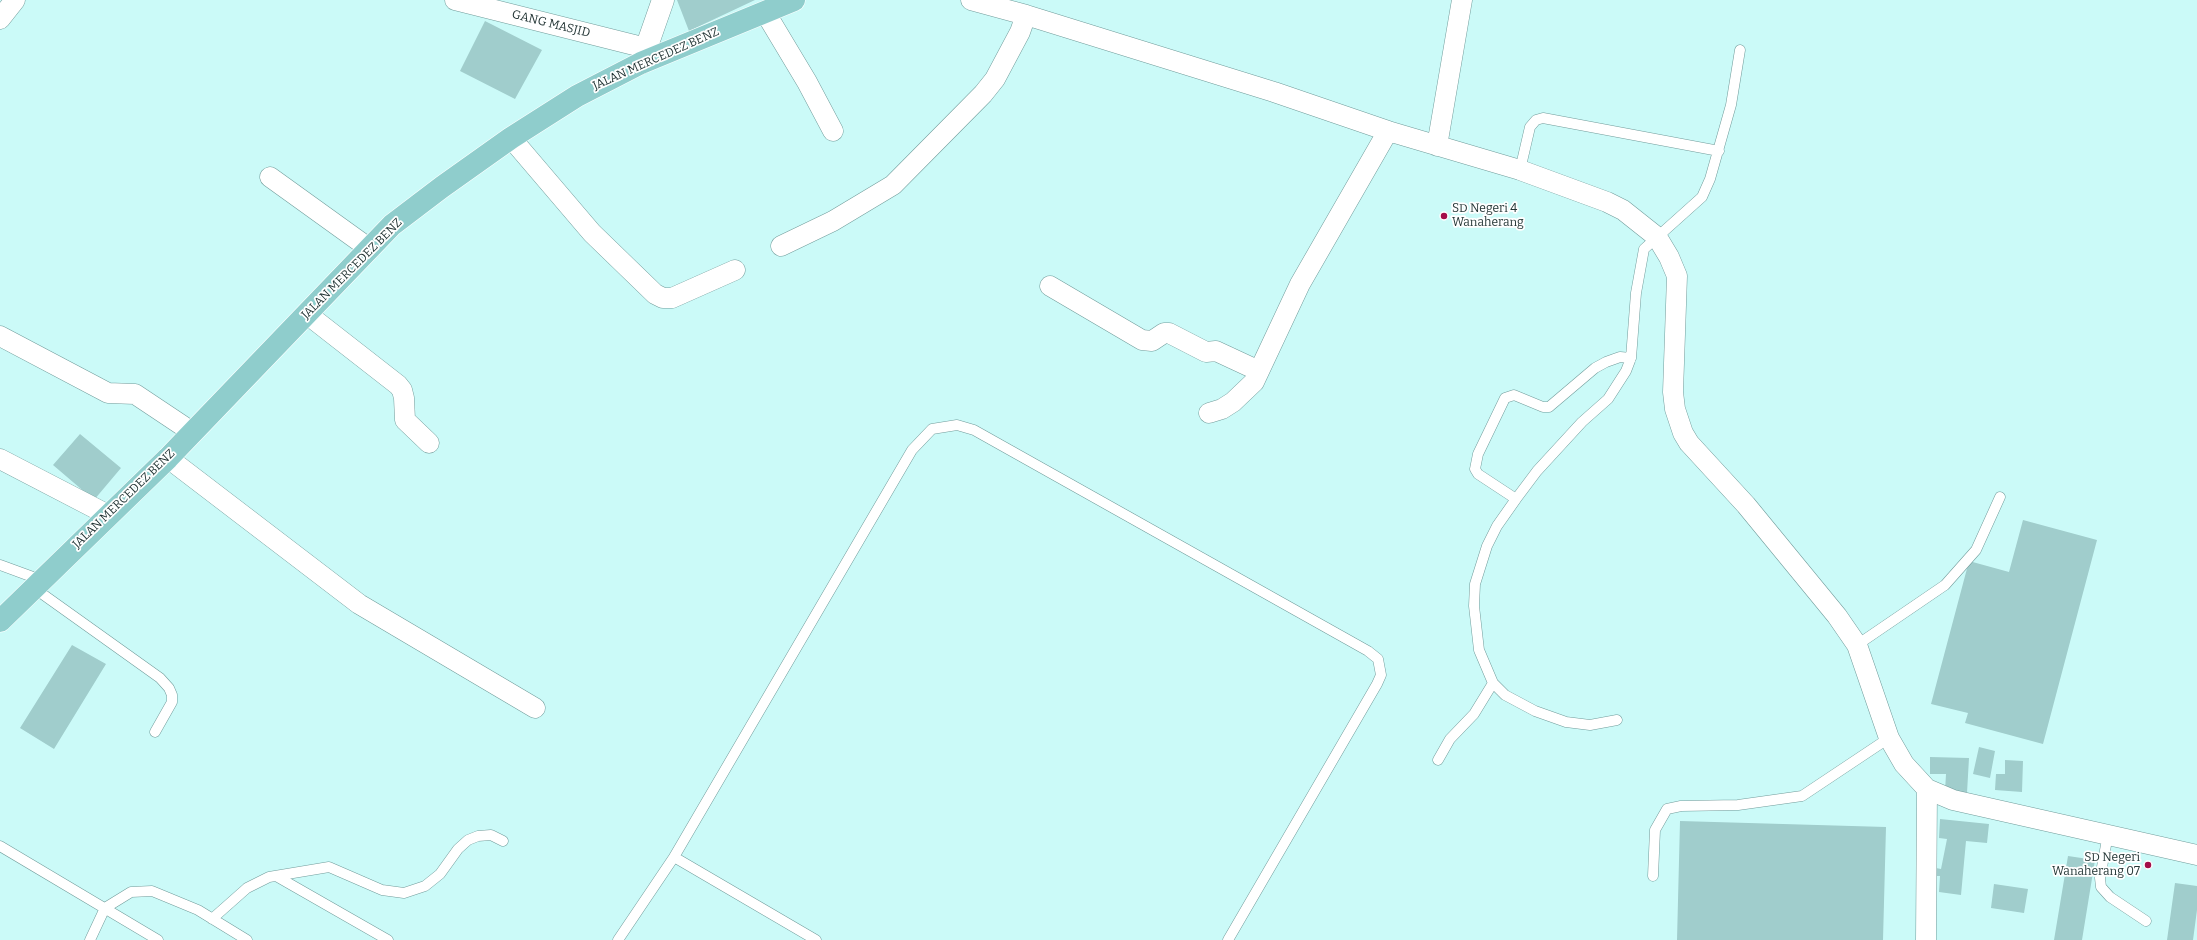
<!DOCTYPE html>
<html>
<head>
<meta charset="utf-8">
<style>
	body { margin:0 }
	canvas { display:block; background:#cbfaf8 }
</style>
</head>
<body>
<canvas width="2197" height="940"></canvas>
<script>
const ctx = document.querySelector('canvas').getContext('2d');
ctx.lineJoin = 'round';
function paint(path, color) { ctx.fillStyle = color; ctx.fill(path, 'evenodd'); }
const toPath = rows => new Path2D(rows.map(r => 'M' + r).join(''));
function strokePath(path, color, width, dash) { ctx.strokeStyle = color; ctx.lineWidth = width; ctx.lineCap = dash ? 'butt' : 'round'; ctx.setLineDash(dash || []); ctx.stroke(path); }
function drawText(font, color, halo, rows, align = 'center') {
  ctx.font = font + ' Bitter,serif'; ctx.lineWidth = 3.5; ctx.setLineDash([]); ctx.textBaseline = 'middle'; ctx.strokeStyle = halo; ctx.fillStyle = color; for (const [text, x, y, turn = 0] of rows) {
    ctx.save(); ctx.translate(x, y); ctx.rotate((+turn || 0) * Math.PI / 180); ctx.textAlign = isNaN(turn) ? turn : align; if (halo) ctx.strokeText(text, 0, 0); ctx.fillText(text, 0, 0); ctx.restore();
  }
}
paint(toPath([
	[677,0,755,0,689,31],
	[485,21,542,50,515,99,460,71],
	[80,434,121,468,94,500,53,465],
	[2023,520,2097,540,2043,744,1965,723,1968,713,1931,704,1969,561,2009,572],
	[72,645,106,664,54,749,20,728],
	[1979,747,1995,751,1990,778,1973,774],
	[1930,757,1969,758,1967,793,1945,791,1946,774,1930,774],
	[2005,760,2023,761,2022,792,1995,790,1996,774,2005,774],
	[1940,819,1989,824,1987,843,1966,841,1961,895,1939,892,1940,876,1935,876,1936,868,1941,869,1947,839,1939,838],
	[1680,821,1886,827,1883,940,1677,940],
	[2068,856,2095,860,2082,940,2054,940],
	[2175,883,2197,886,2197,910,2193,940,2167,940],
	[1994,884,2028,889,2024,913,1991,908]
]), '#a0cdcc');
const service = toPath([
	[1520,170,1530,127,1536,120,1543,118,1719,151],
	[1516,499,1478,474,1475,469,1478,454,1505,398,1514,395,1543,407,1549,407,1595,368,1606,362,1620,357,1631,358],
	[0,565,41,580],
	[34,588,160,678,169,688,172,695,172,702,155,732],
	[1857,645,1945,585,1976,550,2000,497],
	[1617,720,1590,725,1566,722,1535,711,1505,695,1493,683,1479,650,1474,606,1475,584,1487,546,1497,526,1516,499,1537,471,1582,422,1608,399,1626,371,1631,358,1636,293,1644,249,1702,197,1710,179,1731,105,1740,50],
	[1438,760,1450,739,1474,714,1493,683],
	[2108,834,2100,878,2101,887,2110,897,2146,921],
	[0,846,158,940],
	[674,857,816,940],
	[276,876,388,940],
	[1653,876,1655,830,1667,809,1681,806,1738,805,1802,796,1889,738],
	[212,919,247,888,269,877,329,867,382,890,404,893,425,886,440,874,458,849,468,840,478,836,491,835,503,841],
	[90,940,105,908,131,892,152,891,198,910,247,940],
	[618,940,674,857,912,450,932,429,957,425,974,430,1368,651,1378,659,1381,675,1377,684,1228,940]
]);
const minor = toPath([
	[455,0,646,48],
	[971,0,1026,15,1274,92,1388,131,1520,170,1607,202,1623,210,1657,237,1669,257,1677,276,1673,392,1675,409,1683,433,1689,443,1746,505,1837,616,1857,645,1889,738,1904,764,1927,789,1953,800,2197,855],
	[765,12,807,82,833,131],
	[0,19,15,0],
	[511,138,592,233,655,294,663,298,672,298,735,270],
	[1437,146,1462,0],
	[270,177,370,249],
	[781,246,833,221,893,185,983,94,995,79,1020,32,1026,15],
	[1050,286,1142,340,1152,341,1164,333,1169,333,1206,352,1216,351,1259,371],
	[307,314,398,385,402,390,404,398,405,420,429,443],
	[0,336,108,393,135,394,192,432],
	[1209,413,1222,409,1233,402,1254,382,1300,284,1388,131],
	[168,458,359,604,535,708],
	[0,459,108,515],
	[1926,940,1927,789]
]);
const tertiary = toPath([
	[641,63,663,0]
]);
const primary = toPath([
	[0,621,168,458,392,225,442,187,511,138,577,96,641,63,794,0]
]);
strokePath(service, '#719c9b', 11);
strokePath(minor, '#719c9b', 21);
strokePath(tertiary, '#719c9b', 23);
strokePath(primary, '#fff', 23);
strokePath(service, '#fff', 10);
strokePath(minor, '#fff', 20);
strokePath(tertiary, '#fff', 22);
strokePath(primary, '#8fcdcc', 22);
for (const [x, y, r, color] of [
	[1444,216,4,"#a40d49"],
	[2148,865,4,"#a40d49"]
]) { const dot = new Path2D(); dot.arc(x, y, r, 0, 2 * Math.PI); ctx.fillStyle = color; ctx.fill(dot); strokePath(dot, '#fff', 1.5); }
drawText('12px', '#233535', '#fff', [
	["GANG MASJID",551,24,14],
	["JALAN MERCEDEZ BENZ",656,59,-24],
	["JALAN MERCEDEZ BENZ",352,269,-45],
	["JALAN MERCEDEZ BENZ",124,499,-44]
]);
drawText('12px', '#233535', '#fff', [
	["SD Negeri 4",1452,209],
	["Wanaherang",1452,223],
	["SD Negeri",2140,858,"right"],
	["Wanaherang 07",2140,872,"right"]
], 'left');
</script>
</body>
</html>
